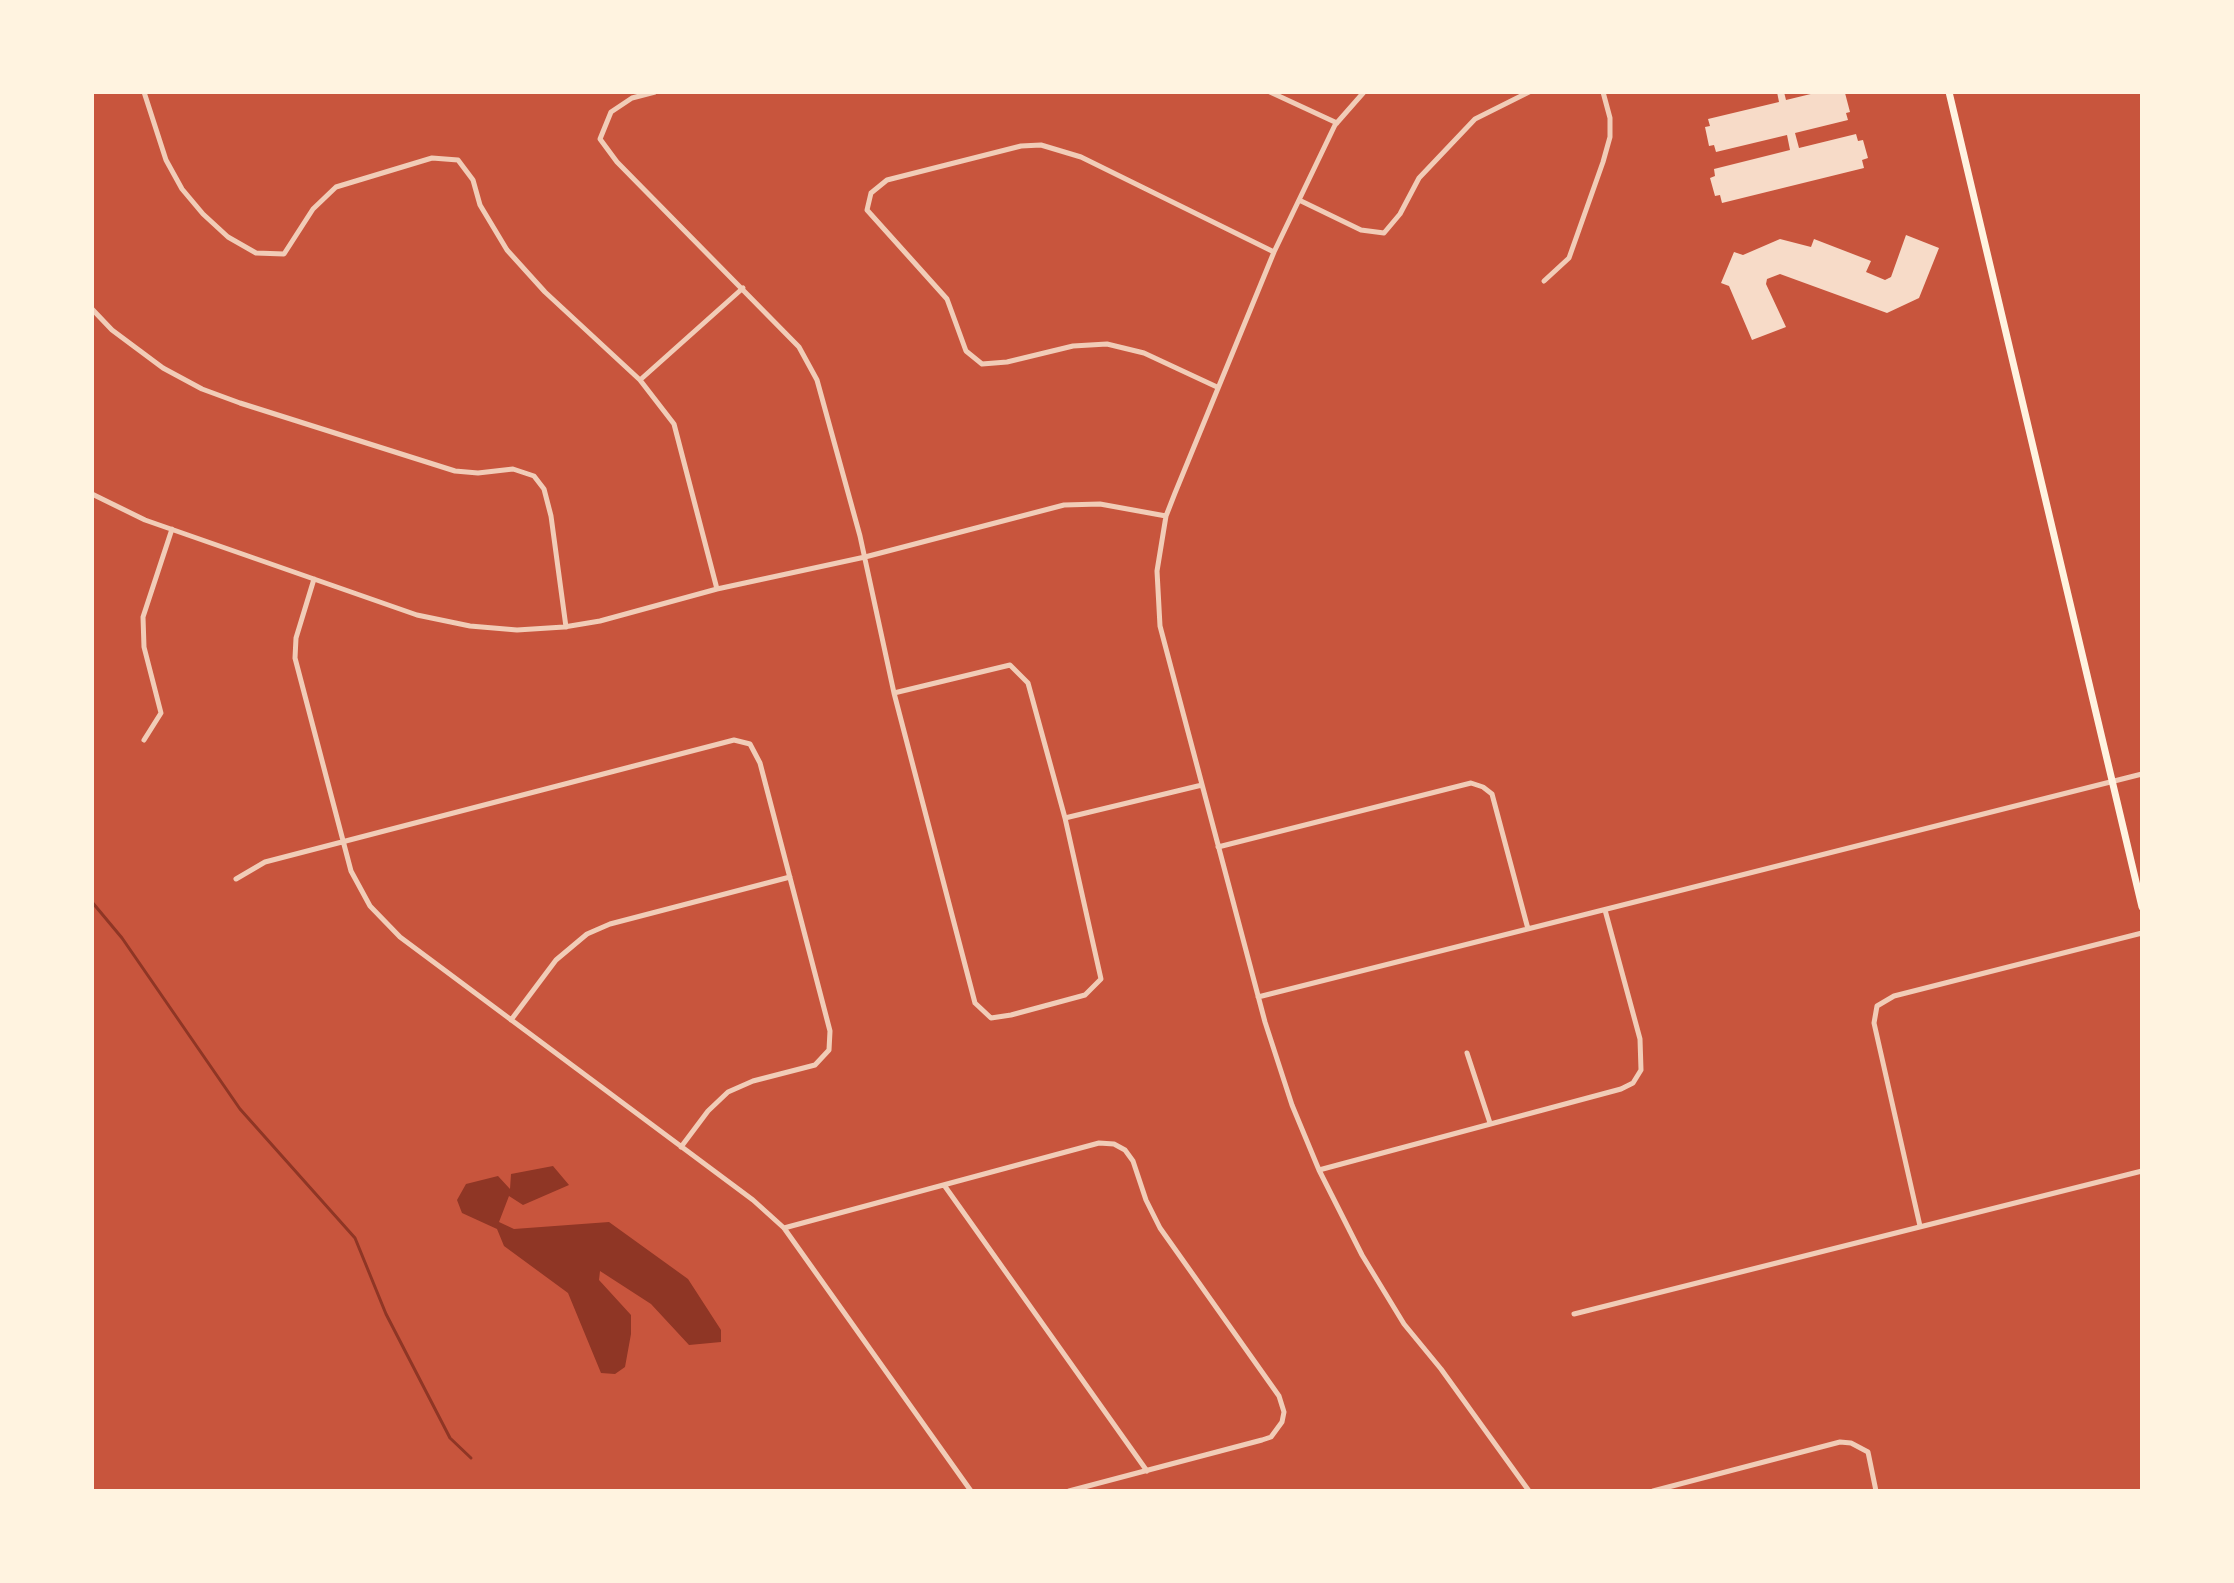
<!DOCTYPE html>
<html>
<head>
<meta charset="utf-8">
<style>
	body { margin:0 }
	#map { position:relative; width:2234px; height:1583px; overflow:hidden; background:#c8553d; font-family:"Work Sans",sans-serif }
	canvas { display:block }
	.frame { position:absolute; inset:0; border:94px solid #fff3e0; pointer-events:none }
</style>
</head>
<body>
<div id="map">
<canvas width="2234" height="1583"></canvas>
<div class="frame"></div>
</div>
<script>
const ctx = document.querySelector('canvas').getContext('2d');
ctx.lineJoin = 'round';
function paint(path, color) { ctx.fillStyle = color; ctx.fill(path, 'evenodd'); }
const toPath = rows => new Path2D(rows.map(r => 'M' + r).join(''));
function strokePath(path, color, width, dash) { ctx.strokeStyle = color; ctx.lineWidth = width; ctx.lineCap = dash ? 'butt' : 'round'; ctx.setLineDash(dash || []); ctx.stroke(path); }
paint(toPath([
	[553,1166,569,1185,523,1205,509,1196,499,1222,514,1229,609,1222,688,1279,721,1330,721,1342,689,1345,651,1304,600,1271,599,1280,631,1315,631,1334,625,1367,615,1374,601,1373,568,1293,504,1246,497,1229,462,1213,457,1200,466,1184,498,1176,510,1189,511,1174]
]), '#8f3625');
strokePath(toPath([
	[92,902,122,938,240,1109,355,1238,386,1314,450,1438,471,1458]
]), '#8f3625', 3);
paint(toPath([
	[1777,92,1784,92,1786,100,1819,92,1845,93,1850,112,1846,113,1848,120,1795,133,1799,148,1856,134,1858,141,1863,140,1868,158,1862,160,1864,168,1722,203,1720,195,1715,196,1710,178,1715,176,1714,169,1790,150,1787,135,1716,152,1714,145,1709,146,1705,127,1710,126,1708,119,1779,102],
	[1906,235,1939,248,1919,298,1887,313,1780,274,1767,279,1766,284,1786,327,1752,340,1729,286,1721,283,1734,252,1743,255,1780,239,1811,247,1814,239,1871,261,1866,272,1885,280,1891,277]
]), '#f7dbc8');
strokePath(toPath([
	[144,92,166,160,182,189,203,214,228,237,256,253,284,254,313,209,336,187,432,158,458,160,473,180,480,205,507,250,545,292,640,380,674,424,717,589],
	[655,92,632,98,611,112,600,139,617,162,799,347,817,380,860,536,894,693,975,1003,991,1018,1011,1015,1085,995,1101,979,1065,818,1028,683,1010,665,894,693],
	[1270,92,1337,123],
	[1364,92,1335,125,1274,252,1175,493,1166,516,1157,571,1160,626,1265,1022,1292,1105,1319,1170,1362,1255,1404,1324,1441,1369,1529,1491],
	[1299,200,1361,230,1384,233,1400,214,1419,178,1475,119,1529,92],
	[1544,281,1569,258,1603,162,1610,137,1610,118,1603,92],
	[92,309,112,330,163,368,202,389,240,403,455,471,478,473,513,469,534,476,544,489,551,516,566,627],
	[640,380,743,288],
	[1217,387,1144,353,1107,344,1073,346,1007,362,982,364,966,351,947,299,867,210,871,193,887,180,1021,146,1041,145,1081,157,1274,252],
	[92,494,145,520,417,615,470,626,517,630,564,627,600,621,717,589,865,557,1064,505,1100,504,1166,516],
	[314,579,296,638,295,658,351,871,370,906,400,937,753,1200,784,1228,971,1491],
	[144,740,161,713,144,647,143,617,172,529],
	[1065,818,1202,785],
	[1218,847,1471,783,1483,787,1492,794,1528,929],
	[236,879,265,862,734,740,750,744,760,763,830,1031,829,1050,815,1065,753,1081,728,1092,708,1111,681,1147],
	[1258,997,2142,774],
	[511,1020,556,960,587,934,610,924,790,877],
	[1467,1053,1490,1123],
	[1319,1170,1621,1089,1633,1083,1641,1070,1640,1039,1605,910],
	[944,1185,1147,1471],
	[1920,1226,1874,1023,1877,1006,1894,996,2142,933],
	[784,1228,1099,1143,1114,1144,1125,1150,1133,1161,1146,1200,1160,1228,1279,1396,1284,1412,1282,1422,1271,1437,1262,1440,1069,1491],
	[1574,1314,2142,1171],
	[1653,1491,1840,1442,1851,1443,1868,1452,1876,1491]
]), '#f1ccb7', 5);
strokePath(toPath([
	[1949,92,2142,907]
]), '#fff3e0', 7);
</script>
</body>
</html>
